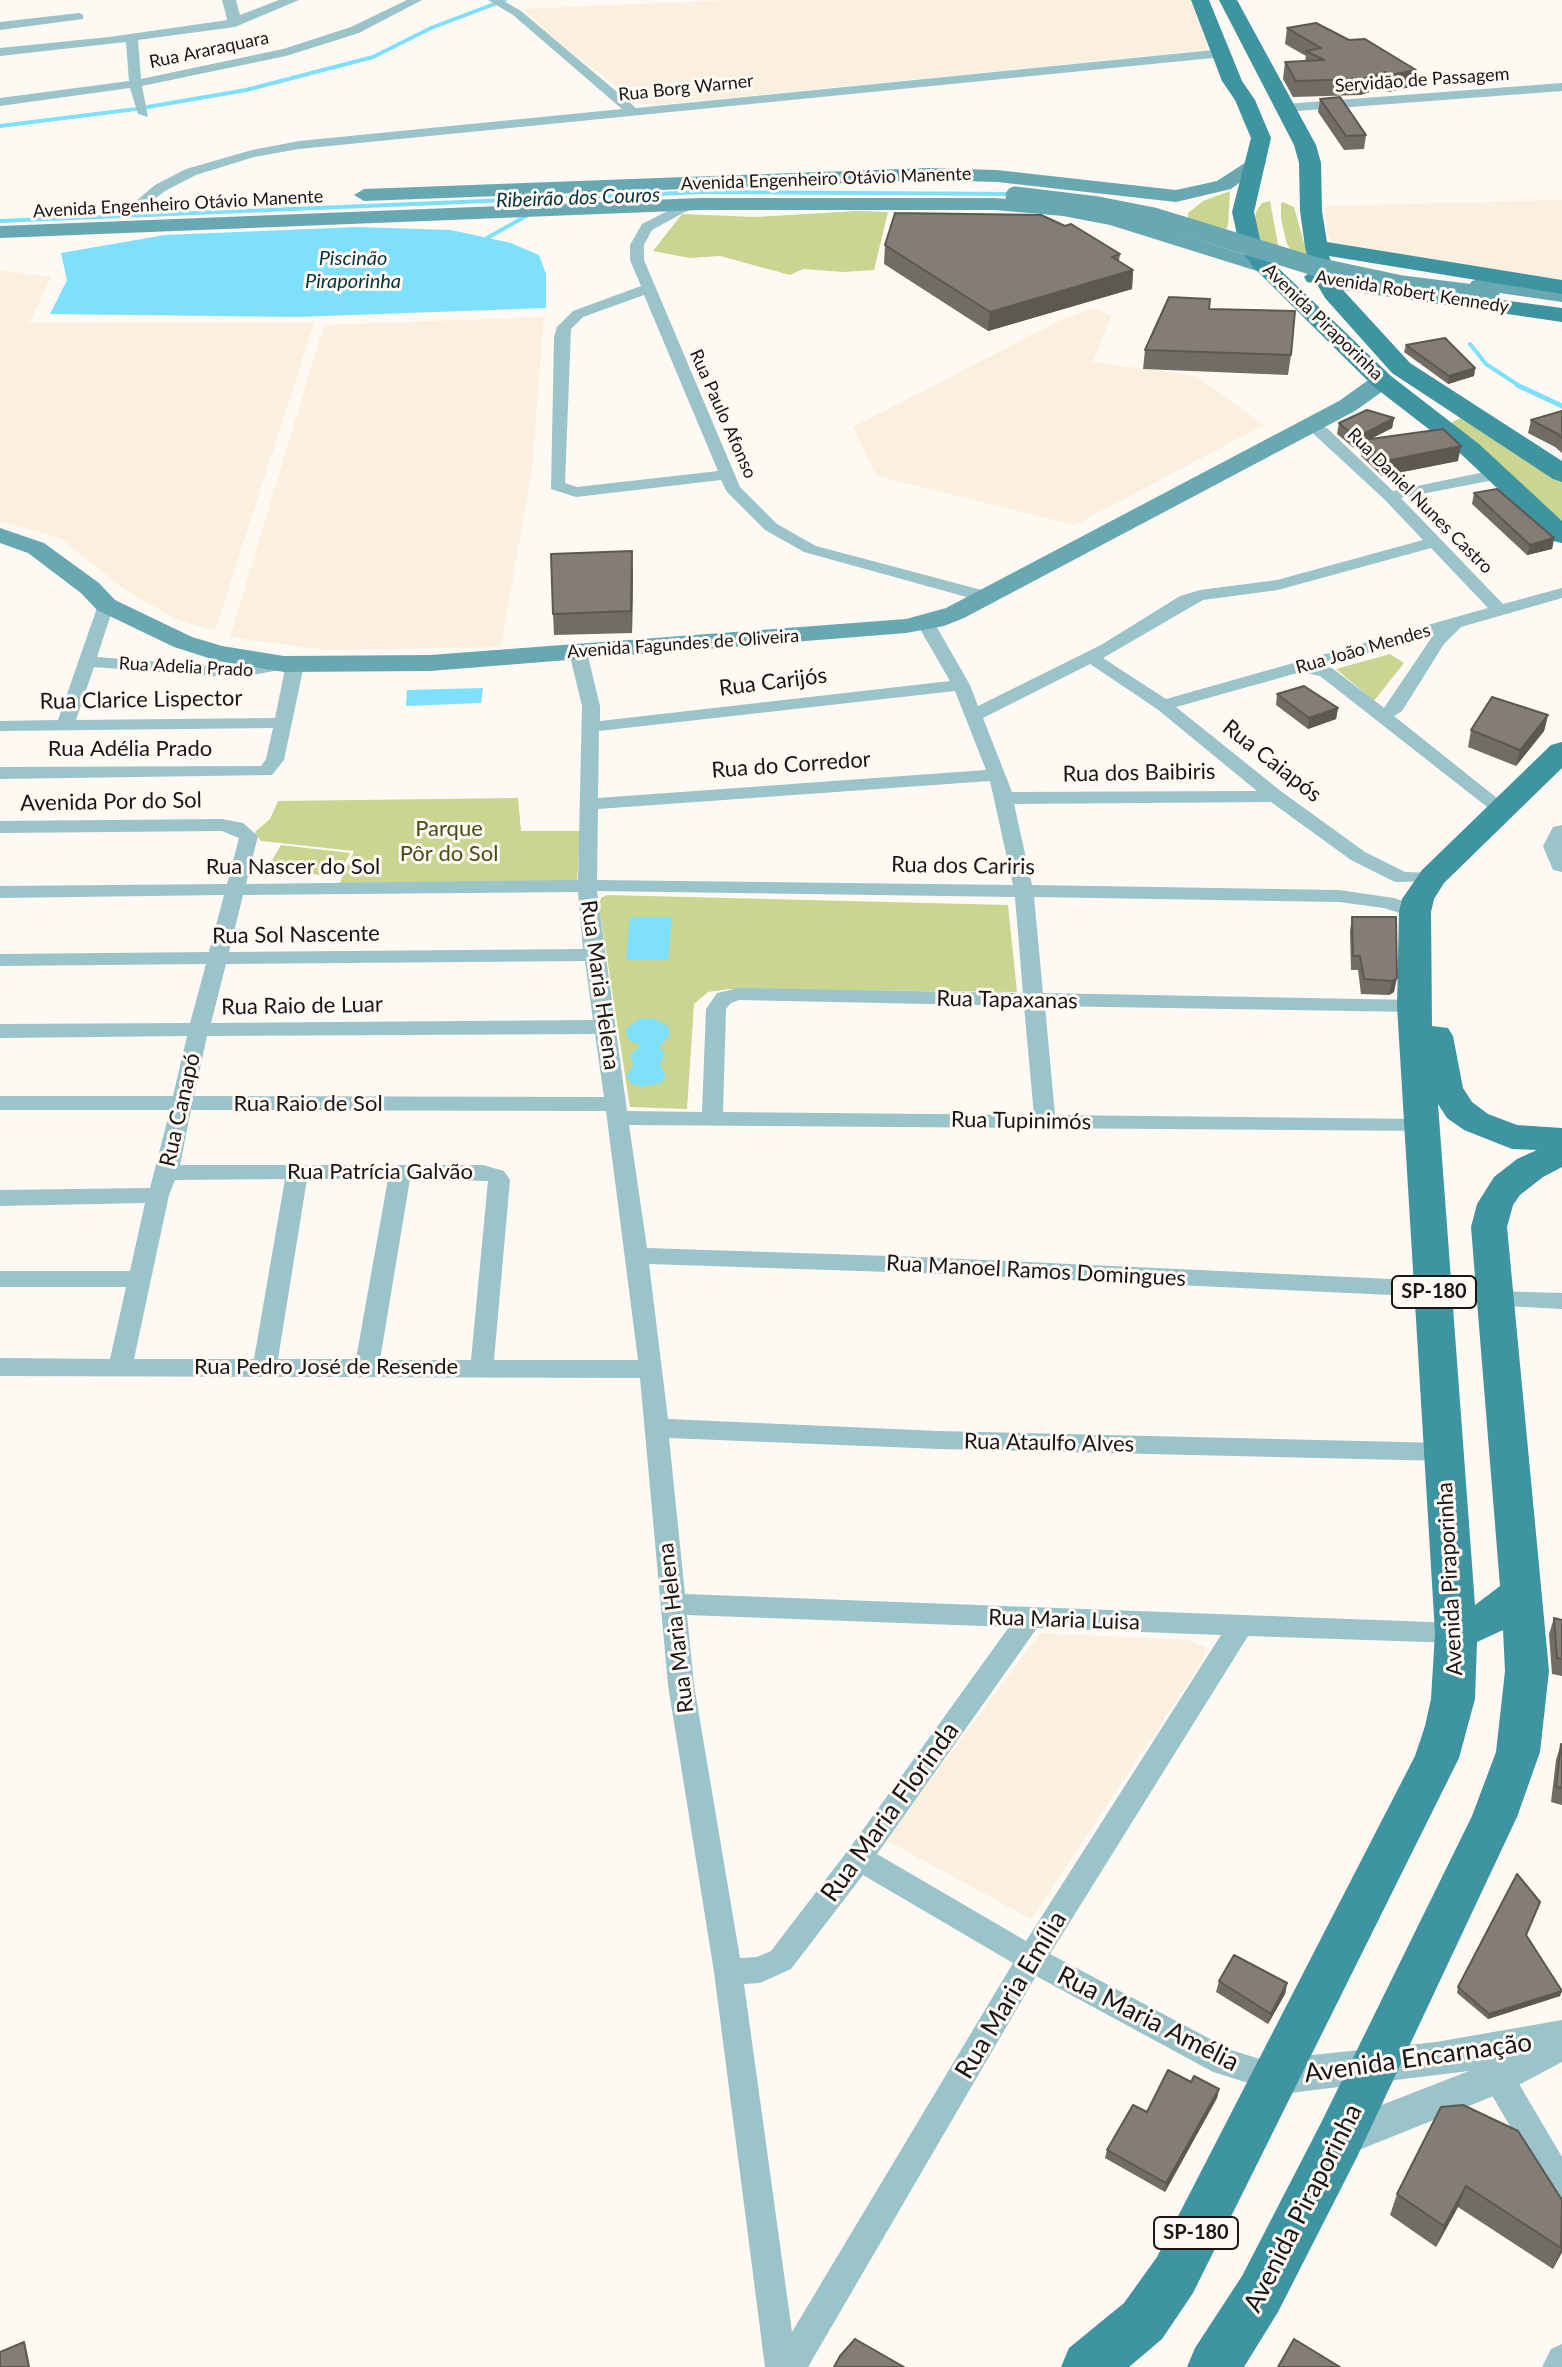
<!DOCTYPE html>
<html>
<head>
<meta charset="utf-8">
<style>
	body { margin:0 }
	canvas { display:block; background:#fef9f2 }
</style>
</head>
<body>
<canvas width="1562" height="2367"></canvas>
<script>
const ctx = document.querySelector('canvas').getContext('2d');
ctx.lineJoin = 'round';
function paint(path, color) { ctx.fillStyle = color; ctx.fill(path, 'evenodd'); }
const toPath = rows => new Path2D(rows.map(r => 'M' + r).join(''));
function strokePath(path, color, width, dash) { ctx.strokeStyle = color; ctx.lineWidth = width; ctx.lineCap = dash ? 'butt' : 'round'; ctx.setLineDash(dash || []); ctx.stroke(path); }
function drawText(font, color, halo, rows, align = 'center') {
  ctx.font = font + ' Lato,sans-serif'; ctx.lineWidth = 6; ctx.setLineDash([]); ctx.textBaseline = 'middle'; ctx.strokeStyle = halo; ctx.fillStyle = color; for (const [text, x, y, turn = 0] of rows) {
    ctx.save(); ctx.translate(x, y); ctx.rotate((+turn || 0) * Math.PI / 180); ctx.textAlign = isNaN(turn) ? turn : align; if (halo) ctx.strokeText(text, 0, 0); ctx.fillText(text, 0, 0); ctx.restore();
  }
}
paint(toPath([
	[732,0,1190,0,1201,19,1208,50,656,105,638,103,562,45,523,9],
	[1562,200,1562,282,1333,246,1327,231,1325,206],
	[0,270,51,277,29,323,314,323,215,631,176,619,125,590,60,538,0,521],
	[1094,308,1111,316,1093,362,1196,376,1264,425,1075,525,876,476,853,427,1065,318],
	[544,317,532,468,501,647,325,650,230,637,324,325],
	[1040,1633,1188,1640,1205,1647,1203,1660,1031,1919,886,1840]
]), '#fbf0e0');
paint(toPath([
	[1230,191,1228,226,1217,240,1187,225,1188,213,1203,201],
	[1270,201,1278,245,1263,246,1254,225,1256,212,1262,203],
	[1283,202,1294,207,1311,268,1297,266,1286,241,1281,218,1281,203],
	[857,211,888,212,874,270,844,272,803,269,790,275,720,256,690,258,653,251,682,214,755,217],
	[1460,418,1482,423,1562,481,1562,526,1449,424],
	[1390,654,1404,663,1374,701,1336,669],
	[518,798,521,831,580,831,577,882,337,889,354,851,261,841,255,832,270,819,278,801],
	[281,845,350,853,338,877,267,869],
	[607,895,1008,905,1017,992,730,989,708,992,694,1004,687,1109,630,1107,599,906,601,898]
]), '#cad591');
paint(toPath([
	[358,227,451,230,511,243,539,255,546,274,546,308,297,317,50,314,67,280,61,253,165,235],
	[483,688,481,703,406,706,407,690],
	[630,917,672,917,668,960,626,960],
	[653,1018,669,1027,669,1036,659,1047,665,1054,660,1065,666,1075,661,1083,642,1087,631,1083,626,1076,634,1065,630,1055,641,1046,628,1039,625,1030,638,1019]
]), '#7fe0fb');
strokePath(toPath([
	[0,126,136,109,246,90,373,57,431,28,505,0],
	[0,221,705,192,1012,194],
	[487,238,528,215],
	[1470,344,1486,364,1521,387]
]), '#7fe0fb', 4);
strokePath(toPath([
	[1517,385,1562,406]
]), '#7fe0fb', 5);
paint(toPath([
	[407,0,422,0,359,33,286,56,142,86,148,117,138,114,130,88,0,106,0,98,129,81,126,42,0,56,0,48,109,37,235,19,241,23,235,27,138,40,141,79,283,49,351,27,407,0],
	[488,0,502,0,521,11,636,108,1223,49,1229,53,1223,57,299,149,254,157,196,175,165,191,142,209,130,206,155,185,186,169,252,150,299,141,622,109,513,15,488,0],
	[79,13,83,15,83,19,0,30,0,22,79,13],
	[1562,83,1562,91,1285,112,1279,108,1285,104,1562,83],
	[689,200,696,204,694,207,652,230,644,245,644,260,740,487,777,524,816,546,993,593,995,597,993,601,981,601,804,552,765,530,727,492,721,480,576,497,551,489,554,337,557,327,573,311,641,286,630,260,630,245,642,224,689,200],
	[644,295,718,471,577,487,565,483,571,329,583,317,644,295],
	[1311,419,1328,429,1393,491,1499,469,1507,474,1499,479,1401,498,1503,604,1562,588,1562,598,1461,627,1444,644,1402,711,1394,716,1512,810,1503,816,1496,814,1320,676,1301,672,1176,707,1282,792,1365,852,1405,872,1440,873,1443,877,1440,881,1395,882,1351,860,1271,802,1014,804,1032,885,1339,890,1394,898,1422,908,1425,912,1415,918,1384,908,1339,902,1034,897,1043,993,1414,1000,1424,1006,1414,1012,1045,1006,1055,1115,1423,1119,1431,1121,1434,1126,1431,1131,629,1125,647,1248,920,1257,1434,1281,1442,1283,1445,1289,1442,1295,1434,1297,920,1273,649,1264,668,1419,939,1431,1444,1443,1453,1445,1456,1452,1453,1459,1444,1461,939,1449,669,1438,685,1594,1456,1623,1465,1626,1469,1633,1465,1640,1456,1643,1248,1636,1050,1954,1231,2050,1285,2067,1289,2077,1285,2087,1274,2091,1213,2072,1036,1976,808,2367,765,2367,714,1972,668,1685,640,1378,0,1376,0,1358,110,1359,126,1287,0,1287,0,1271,130,1271,145,1203,0,1206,0,1190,150,1188,170,1110,0,1110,0,1096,173,1096,187,1036,0,1038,0,1024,190,1023,206,964,0,966,0,954,209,952,224,895,0,898,0,886,227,884,239,838,222,831,0,833,0,821,222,819,243,823,258,836,246,884,578,880,582,706,569,652,572,648,578,647,587,652,600,706,600,721,950,681,917,624,926,619,935,624,970,685,978,706,1101,645,1180,596,1200,590,1277,580,1423,540,1384,499,1306,427,1306,421,1311,419],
	[1431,548,1488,608,1166,699,1103,658,1203,600,1278,590,1431,548],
	[1434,634,1384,708,1332,668,1322,666,1434,634],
	[1090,664,1157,709,1257,791,1012,792,983,718,1090,664],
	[955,691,986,770,598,798,599,731,955,691],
	[990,781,1013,885,597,880,598,809,990,781],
	[597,891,1015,897,1023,993,739,988,717,993,706,1009,702,1112,627,1111,597,891],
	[578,892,583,949,229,952,243,895,578,892],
	[585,961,593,1020,211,1023,226,964,585,961],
	[739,1000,1024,1006,1034,1115,723,1112,726,1009,731,1003,739,1000],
	[595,1034,604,1097,194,1096,207,1036,595,1034],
	[191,1110,606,1111,638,1360,494,1360,510,1180,504,1171,483,1165,180,1165,191,1110],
	[285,1179,254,1359,134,1359,169,1195,175,1180,285,1179],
	[307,1179,388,1179,356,1359,278,1359,307,1179],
	[410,1179,488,1181,471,1360,380,1360,410,1179],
	[687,1615,1009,1627,849,1849,771,1951,757,1957,740,1958,694,1685,687,1615],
	[1037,1628,1221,1635,1026,1941,877,1854,1037,1628],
	[863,1875,1013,1963,792,2332,744,1984,760,1983,791,1969,863,1875],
	[106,600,114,605,97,657,236,668,284,659,301,661,304,665,284,760,272,775,0,779,0,767,261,766,266,759,273,728,0,731,0,721,58,720,98,605,106,600],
	[94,667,236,678,285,669,275,718,76,720,94,667],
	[1494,1291,1562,1293,1562,1309,1486,1305,1482,1299,1486,1293,1494,1291],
	[1498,2063,1509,2067,1562,2157,1562,2201,1551,2196,1487,2087,1483,2077,1487,2067,1498,2063],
	[1562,2344,1562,2367,1542,2367,1551,2349,1562,2344]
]), '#9bc3ca');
paint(toPath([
	[222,0,236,0,240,15,279,0,299,0,235,27,228,23,222,0],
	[1562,825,1562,872,1553,870,1543,846,1553,827,1562,825],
	[1562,2020,1562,2062,1511,2089,1339,2158,1325,2153,1320,2140,1325,2127,1469,2071,1274,2095,1261,2089,1255,2077,1261,2065,1274,2059,1436,2042,1562,2020]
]), '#9bc3ca');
paint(toPath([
	[1257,155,1264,157,1266,161,1264,165,1231,189,1176,202,997,182,927,180,364,201,354,195,364,189,927,168,997,170,1176,190,1217,181,1257,155],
	[700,198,995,198,1063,204,1121,216,1271,263,1274,267,1271,271,1257,271,1110,225,1063,216,995,210,700,210,0,238,0,226,700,198],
	[1479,279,1562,290,1562,302,1472,289,1469,285,1472,281,1479,279],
	[1382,374,1393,381,1390,386,1355,411,964,618,944,626,906,633,430,671,284,672,218,661,174,647,97,610,81,593,28,553,0,543,0,528,44,543,99,583,115,600,192,637,222,646,284,656,430,655,906,619,946,608,1339,401,1374,376,1382,374]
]), '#68a8b3');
paint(toPath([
	[1191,0,1209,0,1242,81,1255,100,1271,138,1254,212,1262,248,1272,262,1391,376,1479,444,1562,521,1562,543,1553,541,1461,454,1373,386,1253,267,1240,248,1232,212,1251,138,1235,100,1222,81,1191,0],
	[1219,0,1237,0,1316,145,1321,163,1322,211,1327,242,1562,280,1562,294,1329,256,1336,274,1383,284,1562,308,1562,322,1343,290,1410,363,1562,461,1562,482,1553,479,1392,373,1325,298,1317,284,1307,282,1304,277,1311,271,1305,247,1300,211,1299,163,1294,145,1219,0],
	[1562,742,1562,768,1444,883,1434,899,1431,912,1432,1026,1448,1028,1453,1036,1463,1088,1472,1102,1488,1114,1517,1125,1562,1128,1562,1167,1543,1177,1520,1195,1513,1205,1507,1227,1549,1671,1540,1752,1517,1817,1357,2157,1278,2312,1244,2367,1187,2367,1195,2348,1242,2276,1321,2123,1472,1816,1496,1752,1505,1671,1503,1630,1477,1642,1475,1699,1459,1758,1193,2293,1162,2339,1129,2367,1061,2367,1069,2348,1124,2303,1157,2257,1415,1756,1425,1726,1431,1699,1435,1633,1397,1006,1399,912,1402,899,1422,870,1551,745,1562,742],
	[1438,1104,1447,1118,1464,1130,1512,1149,1537,1150,1517,1159,1494,1177,1477,1204,1471,1227,1500,1586,1475,1605,1438,1104]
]), '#3e94a1');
strokePath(toPath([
	[1015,196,1098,206,1154,217,1317,267,1402,285,1490,296]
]), '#68a8b3', 19);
paint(toPath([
	[1287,28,1349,40,1416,70,1414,86,1388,92,1382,88,1360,95,1293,97,1283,79,1285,62,1305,61,1306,56,1285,44],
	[1320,99,1366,135,1364,149,1344,150,1318,112],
	[885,245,1120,254,1119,261,1133,270,1132,289,988,331,884,264],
	[1406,345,1475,368,1474,376,1448,384,1404,352],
	[1145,350,1291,355,1288,375,1143,369],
	[1562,411,1562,453,1555,447,1528,433,1531,420],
	[1394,418,1392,428,1370,439,1458,461,1382,476,1361,456,1363,443,1354,448,1337,434,1339,423],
	[1474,493,1554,538,1552,549,1527,555,1472,504],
	[633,572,632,633,554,635,553,614],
	[1277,694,1338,708,1336,719,1308,729,1276,705],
	[1548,715,1544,731,1516,766,1468,747,1471,730],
	[1352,917,1396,917,1394,992,1389,995,1361,994,1358,970,1351,970,1350,931],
	[1554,1618,1562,1620,1562,1676,1552,1674,1549,1634],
	[1561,1744,1562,1745,1562,1805,1551,1802,1556,1760],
	[1527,1935,1560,1996,1488,2019,1457,1993,1458,1987],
	[1219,1981,1287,1983,1285,1994,1268,2024,1216,1992],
	[1191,2082,1219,2089,1217,2098,1165,2192,1105,2158,1107,2150,1147,2112],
	[1441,2107,1562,2200,1562,2252,1553,2269,1458,2207,1436,2247,1390,2215,1397,2194]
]), '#716c65');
paint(toPath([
	[1416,70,1414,86,1388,92,1391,75],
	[1385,72,1382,88,1360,95,1363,79],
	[1133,270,1132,289,988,331,990,312],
	[1475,368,1474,376,1448,384,1449,376],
	[1394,418,1392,428,1365,442,1363,440,1363,443,1354,448,1356,438],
	[1461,446,1458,461,1382,476,1385,461],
	[1554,538,1552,549,1527,555,1530,545],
	[632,551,633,572,632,633,631,611],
	[1338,708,1336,719,1308,729,1309,718],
	[1548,715,1544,731,1516,766,1520,750],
	[1397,978,1394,992,1389,995,1392,981],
	[1287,1983,1285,1994,1268,2024,1271,2014],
	[1562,1991,1560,1996,1488,2019,1489,2014],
	[1219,2089,1217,2098,1165,2192,1166,2183],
	[1466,2186,1458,2207,1436,2247,1444,2226],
	[1562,2247,1562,2252,1553,2269]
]), '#5c5852');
const building = toPath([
	[1316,23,1349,40,1365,39,1416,70,1391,75,1385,72,1363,79,1296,81,1285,62,1324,60,1306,51,1321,48,1287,28,1316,23],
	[1340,97,1366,135,1346,136,1320,99,1340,97],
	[895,213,1041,215,1065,226,1071,224,1120,254,1112,257,1133,270,990,312,885,245,895,213],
	[1169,297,1210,299,1209,309,1295,311,1291,355,1145,350,1169,297],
	[1445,338,1475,368,1449,376,1406,345,1445,338],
	[1367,410,1394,418,1356,438,1339,423,1367,410],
	[1562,411,1562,438,1558,434,1531,420,1562,411],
	[1443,429,1461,446,1385,461,1363,440,1443,429],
	[1497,489,1554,538,1530,545,1474,493,1497,489],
	[632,551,631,611,553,614,551,554,632,551],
	[1304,686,1338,708,1309,718,1277,694,1304,686],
	[1492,697,1548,715,1520,750,1471,730,1492,697],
	[1352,917,1396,917,1397,978,1392,981,1364,979,1360,956,1353,956,1352,917],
	[1554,1618,1562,1620,1562,1659,1557,1658,1554,1618],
	[1561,1744,1562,1745,1562,1788,1556,1787,1561,1744],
	[1517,1874,1540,1902,1526,1935,1562,1991,1489,2014,1458,1987,1517,1874],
	[1234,1955,1287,1983,1271,2014,1219,1981,1234,1955],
	[1168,2070,1191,2082,1194,2076,1219,2089,1166,2183,1107,2150,1133,2105,1147,2112,1168,2070],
	[1463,2105,1518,2131,1562,2200,1561,2248,1466,2186,1444,2226,1397,2194,1441,2107,1463,2105],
	[855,2339,904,2367,834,2367,840,2356,855,2339],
	[1294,2339,1340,2367,1278,2367,1294,2339],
	[24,2342,29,2367,0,2367,0,2352,24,2342]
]);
paint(building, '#837d75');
strokePath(building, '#5c5852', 2);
drawText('18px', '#191714', '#fef9f2', [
	["Rua Araraquara",209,50,-12],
	["Servidão de Passagem",1422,80,-4],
	["Rua Borg Warner",686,88,-6],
	["Avenida Engenheiro Otávio Manente",826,179,-2],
	["Avenida Engenheiro Otávio Manente",178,204,-3],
	["Avenida Robert Kennedy",1412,292,9],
	["Avenida Piraporinha",1323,322,44],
	["Rua Paulo Afonso",723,414,66],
	["Rua Daniel Nunes Castro",1420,501,45],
	["Avenida Fagundes de Oliveira",683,644,-4],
	["Rua João Mendes",1363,649,-16],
	["Rua Adelia Prado",186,667,3]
]);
drawText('italic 20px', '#04343f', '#fef9f2', [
	["Ribeirão dos Couros",578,198,-2],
	["Piscinão",353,259],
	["Piraporinha",353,282]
]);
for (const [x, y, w] of [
	[1434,1292,84],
	[1196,2233,84]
]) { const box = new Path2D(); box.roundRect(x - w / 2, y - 16, w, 32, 6); ctx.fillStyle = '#fef9f2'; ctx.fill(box); strokePath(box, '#191714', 2); }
drawText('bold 20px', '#191714', null, [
	["SP-180",1434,1292],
	["SP-180",1196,2233]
]);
drawText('22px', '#191714', '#fef9f2', [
	["Rua Carijós",773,682,-7],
	["Rua Clarice Lispector",141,700,-1],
	["Rua Adélia Prado",130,749],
	["Rua Caiapós",1272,761,38],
	["Rua do Corredor",791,765,-4],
	["Rua dos Baibiris",1139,773,-1],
	["Avenida Por do Sol",111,802,-1],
	["Rua dos Cariris",963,866,1],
	["Rua Nascer do Sol",293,867],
	["Rua Sol Nascente",296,935,-1],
	["Rua Maria Helena",600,985,82],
	["Rua Tapaxanas",1007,1000,1],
	["Rua Raio de Luar",302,1006,-1],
	["Rua Raio de Sol",308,1104],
	["Rua Canapó",180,1110,-77],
	["Rua Tupinimós",1021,1121,1],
	["Rua Patrícia Galvão",380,1172],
	["Rua Manoel Ramos Domingues",1036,1271,3],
	["Rua Pedro José de Resende",326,1367],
	["Rua Ataulfo Alves",1049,1443,1],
	["Avenida Piraporinha",1450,1579,-93],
	["Rua Maria Luisa",1064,1620,2],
	["Rua Maria Helena",676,1628,-97]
]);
drawText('22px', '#464d16', '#fef9f2', [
	["Parque",449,829],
	["Pôr do Sol",449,854]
]);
drawText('26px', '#191714', '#fef9f2', [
	["Rua Maria Florinda",890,1812,-54],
	["Rua Maria Emília",1011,1995,-59],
	["Rua Maria Amélia",1148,2019,27],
	["Avenida Encarnação",1418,2058,-8],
	["Avenida Piraporinha",1303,2208,-63]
]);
</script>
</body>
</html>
